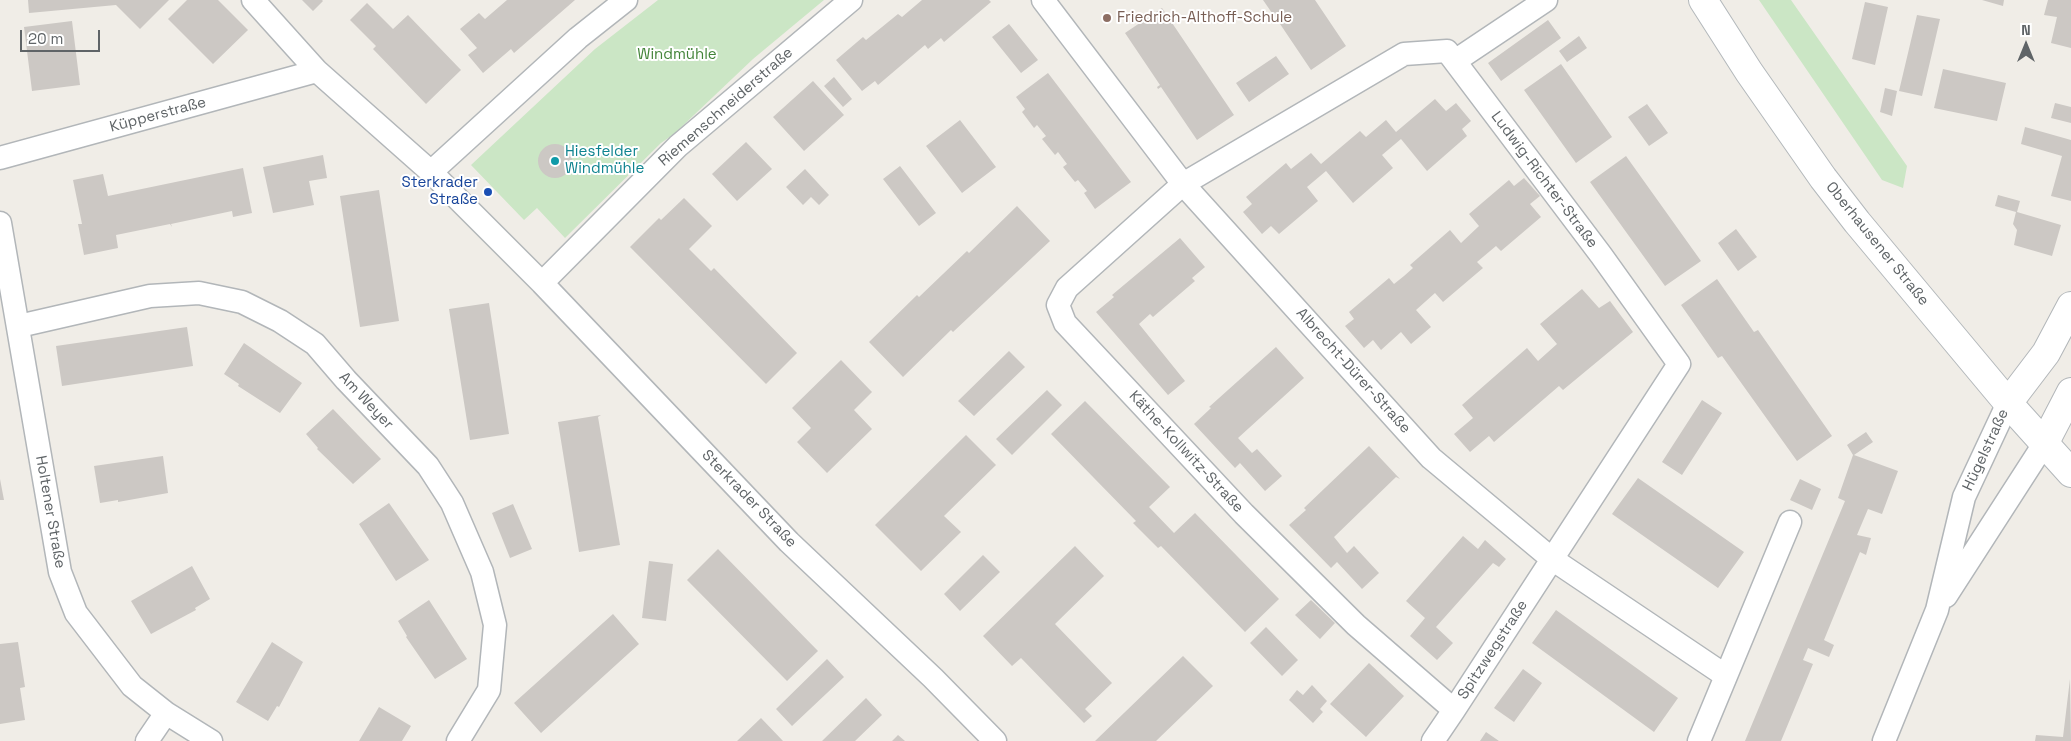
<!DOCTYPE html>
<html>
<head>
<meta charset="utf-8">
<style>
	body { margin:0 }
	#map { position:relative; width:2071px; height:741px; overflow:hidden; background:#f0ede7; font-family:"Space Grotesk",sans-serif }
	canvas { display:block }
	.north { position:absolute; left:2001px; top:20px; width:50px; height:50px; -webkit-text-stroke:4px #fff; paint-order:stroke; rotate:0deg; font-size:14px; font-weight:700; line-height:20px; text-align:center; color:#5f6467 }
	.north::after { content:''; display:block; margin:auto; width:18px; height:22px; background:#5f6467; clip-path:polygon(50% 0,100% 100%,50% 72%,0 100%) }
	.scale { position:absolute; left:20px; top:30px; width:80px; height:22px; box-sizing:border-box; border:2px solid #5f6467; border-top:0; padding-left:6px; font-size:15px; line-height:18px; white-space:nowrap; color:#5f6467; -webkit-text-stroke:4px #fff; paint-order:stroke }
</style>
</head>
<body>
<div id="map">
<canvas width="2071" height="741"></canvas>
<div class="north">N</div>
<div class="scale">20 m</div>
</div>
<script>
const ctx = document.querySelector('canvas').getContext('2d');
ctx.lineJoin = 'round';
function paint(path, color) { ctx.fillStyle = color; ctx.fill(path, 'evenodd'); }
const toPath = rows => new Path2D(rows.map(r => 'M' + r).join(''));
function strokePath(path, color, width, dash) { ctx.strokeStyle = color; ctx.lineWidth = width; ctx.lineCap = dash ? 'butt' : 'round'; ctx.setLineDash(dash || []); ctx.stroke(path); }
function drawText(font, color, halo, rows, align = 'center') {
  ctx.font = font + ' "Space Grotesk",sans-serif'; ctx.lineWidth = 4; ctx.setLineDash([]); ctx.textBaseline = 'middle'; ctx.strokeStyle = halo; ctx.fillStyle = color; for (const [text, x, y, turn = 0] of rows) {
    ctx.save(); ctx.translate(x, y); ctx.rotate((+turn || 0) * Math.PI / 180); ctx.textAlign = isNaN(turn) ? turn : align; if (halo) ctx.strokeText(text, 0, 0); ctx.fillText(text, 0, 0); ctx.restore();
  }
}
paint(toPath([
	[658,0,824,0,753,59,674,134,661,143,565,238,537,208,524,220,471,165,595,49],
	[1759,0,1791,0,1907,166,1903,188,1882,180]
]), '#cbe6c5');
paint(toPath([
	[28,0,169,0,140,29,116,5,29,13],
	[187,0,218,0,248,30,213,64,168,19],
	[302,0,322,0,323,1,313,11],
	[507,0,575,0,514,53,511,49,483,73,468,55,477,48,460,29,479,13,485,19],
	[922,0,989,0,991,2,944,42,941,38,928,49,925,45,878,85,875,81,862,91,836,60,863,37,866,40,898,14,902,17],
	[1263,0,1315,0,1346,46,1311,70,1274,15,1270,17,1269,15,1272,13],
	[1982,0,2004,0,2003,6],
	[2048,0,2071,0,2071,48,2051,43,2057,17,2044,15],
	[1865,2,1888,7,1875,65,1852,59],
	[367,3,393,29,408,15,461,70,426,104,373,49,376,46,350,20],
	[1162,8,1234,115,1197,140,1161,87,1158,89,1157,87,1160,85,1125,33],
	[1917,15,1940,19,1922,96,1899,91],
	[1548,20,1561,38,1501,81,1488,63],
	[72,21,80,85,32,91,24,27],
	[1009,24,1038,60,1021,73,992,37],
	[1579,36,1587,48,1567,62,1559,51],
	[1276,56,1289,74,1249,102,1236,83],
	[1561,64,1612,137,1576,163,1524,90],
	[1943,69,2006,83,1997,121,1934,108],
	[1048,73,1131,182,1095,209,1084,193,1087,191,1078,180,1075,182,1063,167,1067,164,1058,152,1055,155,1042,139,1046,136,1037,125,1034,128,1022,112,1025,109,1016,97],
	[834,77,852,99,843,107,824,86],
	[813,81,844,115,804,151,773,117],
	[1885,88,1897,91,1892,116,1880,112],
	[1435,99,1446,111,1456,103,1471,121,1462,129,1467,136,1427,171,1401,139,1382,155,1393,168,1353,203,1326,171,1307,187,1318,201,1279,234,1271,226,1262,234,1243,212,1252,204,1246,197,1286,163,1291,169,1311,153,1321,164,1360,131,1366,137,1386,120,1396,132],
	[2055,103,2071,107,2071,123,2051,118],
	[1647,104,1668,133,1649,146,1628,117],
	[960,120,996,167,962,193,926,146],
	[2025,127,2071,140,2071,201,2051,196,2062,156,2021,144],
	[746,142,772,169,737,201,712,174],
	'538 161a17 17 0 1 1 34 0a17 17 0 1 1-34 0Z',
	[323,155,327,178,309,181,314,205,273,213,263,167],
	[1626,156,1701,261,1665,286,1590,182],
	[900,166,936,213,919,226,883,179],
	[243,168,252,213,233,217,232,211,171,224,172,227,170,224,116,235,118,248,84,255,78,224,82,224,73,180,103,174,108,196],
	[805,169,829,195,819,205,811,197,803,205,786,187],
	[1524,178,1540,196,1530,204,1541,217,1501,251,1496,246,1477,262,1483,268,1443,302,1435,293,1416,310,1431,327,1411,344,1401,332,1381,350,1373,340,1364,348,1345,326,1354,319,1349,312,1389,278,1394,284,1404,276,1413,268,1410,265,1450,230,1461,243,1479,226,1469,214,1509,180,1514,186],
	[379,190,399,321,360,327,340,196],
	[1998,195,2020,201,2017,212,2061,225,2052,256,2014,245,2017,230,2013,224,2016,212,1995,206],
	[684,198,712,226,689,249,711,271,714,268,797,353,766,384,630,247,659,218,661,220],
	[1017,206,1050,241,953,332,951,330,903,377,869,342,917,295,919,297,967,251,969,253],
	[1736,229,1757,257,1738,271,1718,243],
	[1180,238,1205,267,1192,278,1195,281,1153,317,1150,314,1139,324,1185,381,1168,395,1096,312,1114,297,1112,295],
	[1717,279,1754,332,1758,330,1832,436,1797,461,1722,356,1718,358,1681,305],
	[1582,289,1599,308,1610,301,1633,332,1563,390,1559,386,1494,442,1489,436,1470,452,1454,434,1473,418,1462,405,1527,348,1538,361,1557,344,1540,324],
	[489,303,509,434,470,440,449,309],
	[187,327,193,366,62,386,56,346],
	[244,343,302,383,280,413,238,386,239,384,224,374],
	[1276,347,1304,378,1238,438,1252,453,1257,449,1282,476,1265,491,1240,463,1235,468,1194,424,1211,408,1209,407],
	[1009,351,1025,367,974,416,958,401],
	[841,360,872,392,854,410,872,429,827,473,797,442,811,428,792,408],
	[1047,390,1062,405,1012,455,996,439],
	[1702,400,1722,413,1682,475,1662,462],
	[1085,401,1170,487,1149,507,1174,533,1195,513,1279,599,1245,632,1161,546,1158,548,1133,523,1136,521,1051,434],
	[333,409,381,459,353,484,317,449,318,448,306,434],
	[601,415,598,417,620,545,579,552,558,422],
	[1866,432,1873,442,1854,455,1898,471,1882,514,1868,509,1857,535,1871,538,1866,555,1860,552,1824,640,1834,645,1829,657,1808,648,1803,660,1813,664,1781,741,1745,741,1845,501,1838,498,1853,455,1847,445],
	[966,435,996,465,944,516,961,532,921,571,875,525],
	[1369,446,1400,479,1396,477,1334,537,1347,553,1354,546,1379,573,1362,589,1337,562,1331,568,1289,525,1306,510,1304,508],
	[163,456,168,493,118,502,118,500,100,503,94,466],
	[1638,478,1744,552,1718,588,1612,514],
	[0,479,4,500,0,500],
	[1800,479,1821,489,1812,510,1790,500],
	[389,503,429,560,396,581,359,524],
	[513,504,532,549,510,558,492,513],
	[1463,536,1478,549,1485,540,1506,559,1499,567,1493,563,1436,627,1453,643,1437,660,1410,636,1425,618,1406,601],
	[1075,546,1104,576,1055,624,1112,683,1085,709,1092,716,1084,723,1021,658,1012,666,983,636],
	[718,549,818,651,787,681,687,580],
	[983,555,1000,572,960,611,944,594],
	[649,561,673,564,666,621,642,618],
	[192,566,210,599,195,608,196,610,151,634,131,601],
	[429,600,467,659,435,679,406,637,407,636,398,621],
	[1311,600,1335,623,1320,639,1295,615],
	[1556,610,1678,698,1654,732,1532,643],
	[613,614,639,644,541,733,514,703],
	[1266,627,1298,660,1282,676,1250,643],
	[18,642,25,687,20,688,25,720,0,724,0,644],
	[272,642,303,662,279,707,277,706,268,721,236,702],
	[1183,656,1213,686,1156,741,1095,741],
	[827,659,844,677,792,726,776,709],
	[1369,663,1404,696,1366,737,1330,704],
	[1523,669,1542,683,1514,722,1494,708],
	[2070,679,2071,741,2035,741,2036,735,2063,737],
	[1312,685,1327,701,1320,709,1323,712,1313,723,1289,700,1297,690,1303,695],
	[866,698,882,715,855,741,822,741],
	[379,707,411,726,402,741,359,741],
	[761,718,783,741,737,741],
	[1486,732,1499,741,1480,741],
	[898,735,905,741,892,741]
]), '#ccc8c4');
const minor = toPath([
	[253,0,317,71,431,172,542,283,789,542,933,678,995,741],
	[1043,0,1183,184,1431,458,1552,559,1726,676],
	[1455,61,1546,0],
	[0,158,317,71],
	[431,172,578,38,626,0],
	[0,223,60,572,76,613,132,686,166,713,211,741],
	[542,283,678,146,851,0],
	[19,326,150,296,199,293,242,302,280,321,315,344,346,380,428,466,452,503,482,572,495,625,489,690,458,741],
	[1946,596,2044,444],
	[147,741,166,713],
	[1433,741,1454,710,1679,364,1601,255,1447,51,1404,54,1183,184,1067,288,1058,305,1065,323,1244,514,1356,625,1454,710],
	[1699,741,1790,522],
	[1884,741,1937,610,1964,497,2008,403]
]);
const tertiary = toPath([
	[2008,403,2046,353,2071,306],
	[2044,444,2071,392]
]);
const secondary = toPath([
	[1703,0,1749,72,1823,178,1857,222,2008,403,2071,473]
]);
strokePath(minor, '#b2b6b9', 25);
strokePath(tertiary, '#b2b6b9', 30);
strokePath(secondary, '#b3b8bb', 30);
strokePath(minor, '#fff', 22);
strokePath(tertiary, '#fff', 28);
strokePath(secondary, '#fff', 28);
for (const [x, y, r, color] of [
	[1107,18,5,"#8d6e63"],
	[555,161,5,"#0f9aa8"],
	[488,192,5,"#1a4fb4"]
]) { const dot = new Path2D(); dot.arc(x, y, r, 0, 2 * Math.PI); ctx.fillStyle = color; ctx.fill(dot); strokePath(dot, '#fff', 2); }
drawText('15px', '#785e54', '#fff', [
	["Friedrich-Althoff-Schule",1117,18]
], 'left');
drawText('15px', '#438439', '#fff', [
	["Windmühle",677,55]
]);
drawText('15px', '#5f6467', '#fff', [
	["Riemenschneiderstraße",726,107,-41],
	["Küpperstraße",158,115,-15],
	["Ludwig-Richter-Straße",1544,180,53],
	["Oberhausener Straße",1877,244,51],
	["Albrecht-Dürer-Straße",1353,371,48],
	["Am Weyer",366,401,47],
	["Hügelstraße",1986,450,-65],
	["Käthe-Kollwitz-Straße",1186,452,47],
	["Sterkrader Straße",749,499,46],
	["Holtener Straße",50,512,80],
	["Spitzwegstraße",1493,650,-57]
]);
drawText('15px', '#0d838f', '#fff', [
	["Hiesfelder",565,152],
	["Windmühle",565,169]
], 'left');
drawText('15px', '#164399', '#fff', [
	["Sterkrader",478,183],
	["Straße",478,200]
], 'right');
</script>
</body>
</html>
